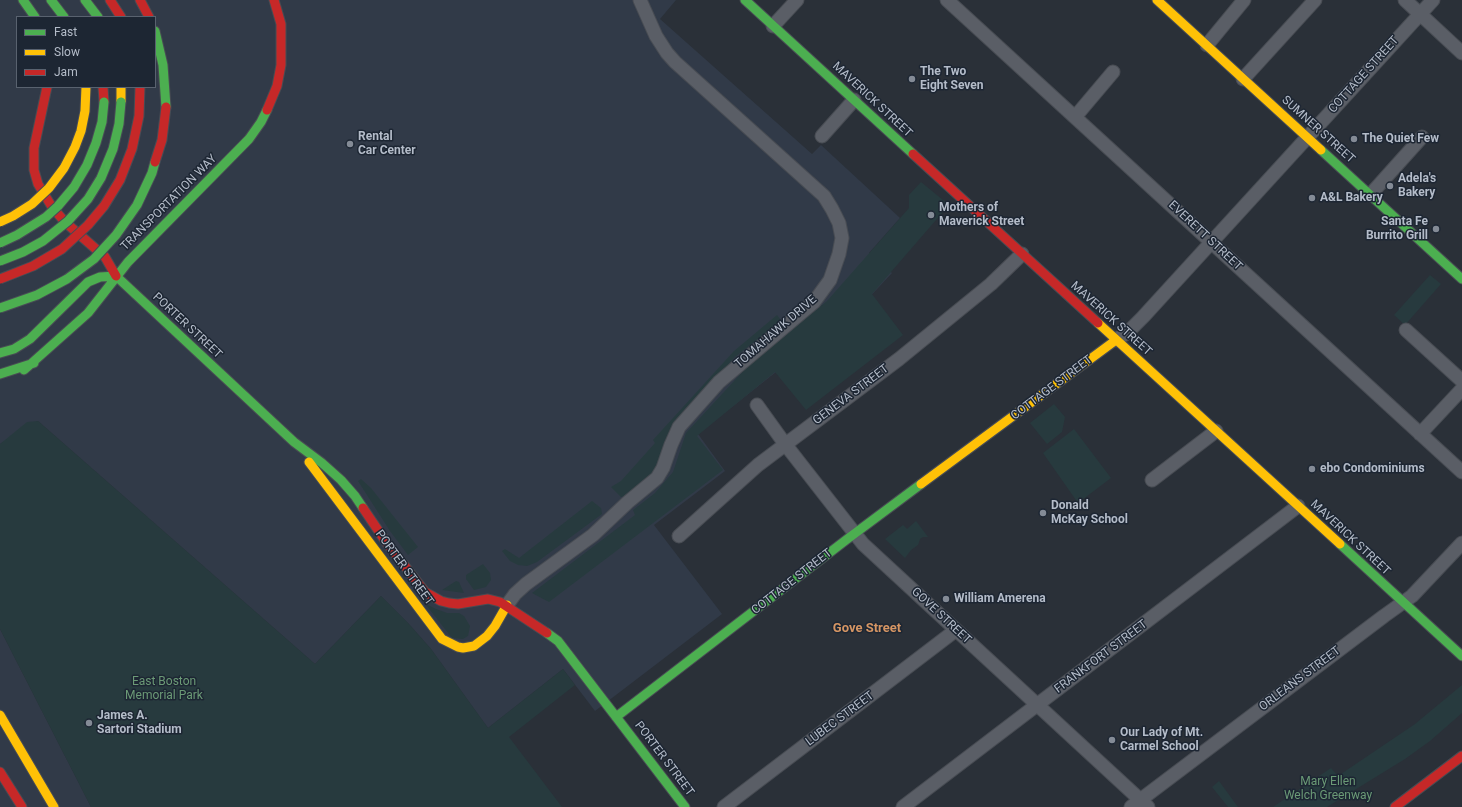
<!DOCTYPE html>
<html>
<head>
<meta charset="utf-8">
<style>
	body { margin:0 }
	#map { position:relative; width:1462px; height:807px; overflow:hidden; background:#2a3038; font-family:Roboto,sans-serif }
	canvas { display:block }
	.legend { position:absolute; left:16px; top:16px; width:140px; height:72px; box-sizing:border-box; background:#1d2633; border:1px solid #59626f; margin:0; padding:5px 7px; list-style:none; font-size:12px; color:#b4bcc9 }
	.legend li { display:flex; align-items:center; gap:8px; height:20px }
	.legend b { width:20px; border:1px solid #59626f }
</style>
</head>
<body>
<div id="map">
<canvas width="1462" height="807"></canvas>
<ul class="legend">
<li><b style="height:5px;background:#4caf50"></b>Fast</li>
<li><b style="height:5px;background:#ffc107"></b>Slow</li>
<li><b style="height:5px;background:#c62828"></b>Jam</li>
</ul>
</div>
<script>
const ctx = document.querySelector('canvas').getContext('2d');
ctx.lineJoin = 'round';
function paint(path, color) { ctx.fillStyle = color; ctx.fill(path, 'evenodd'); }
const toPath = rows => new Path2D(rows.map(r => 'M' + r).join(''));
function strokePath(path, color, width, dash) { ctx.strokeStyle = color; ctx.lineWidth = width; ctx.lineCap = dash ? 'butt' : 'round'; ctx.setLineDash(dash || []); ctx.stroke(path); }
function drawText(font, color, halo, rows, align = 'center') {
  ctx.font = font + ' Roboto,sans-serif'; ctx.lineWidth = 3; ctx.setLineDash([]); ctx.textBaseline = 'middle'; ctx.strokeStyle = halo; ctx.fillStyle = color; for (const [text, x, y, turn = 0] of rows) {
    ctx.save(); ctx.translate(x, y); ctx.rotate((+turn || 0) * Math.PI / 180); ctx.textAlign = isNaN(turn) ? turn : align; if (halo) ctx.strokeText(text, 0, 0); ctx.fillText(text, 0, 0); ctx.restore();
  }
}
paint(toPath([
	[0,0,676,0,660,19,812,154,821,145,900,218,869,253,892,273,849,319,776,372,698,434,725,471,654,525,722,614,595,711,563,669,488,728,431,649,408,623,381,596,315,664,38,421,0,444],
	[17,17,155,17,155,87,17,87],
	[0,629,91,807,0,807]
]), '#313a48');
paint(toPath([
	[921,182,949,205,872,294,903,335,806,410,775,372,697,436,723,470,549,602,532,593,635,515,633,510,655,493,673,472,686,433,747,367,827,301,909,208,909,195],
	[1430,275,1441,284,1405,325,1394,315],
	[777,315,780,319,779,322,735,357,673,424,665,441,660,458,652,474,626,496,621,497,611,487,621,481,655,443,653,440,734,351],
	[1054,404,1065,417,1062,432,1047,444,1030,423],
	[38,421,315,664,381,596,408,623,431,649,488,728,563,669,575,685,509,737,562,807,91,807,0,629,0,444,27,422],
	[1074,429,1111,478,1078,503,1043,453],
	[361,479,371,488,418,547,408,555,390,531,358,481],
	[592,501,601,508,602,514,537,562,527,566,518,565,510,561,502,551,505,549,519,558],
	[916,521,928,537,923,537,920,539,918,545,911,550,905,558,885,539,903,525,907,529],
	[483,564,490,573,491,580,486,587,474,590,466,579,466,575],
	[456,581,459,582,464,593,442,590],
	[419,596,428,605,436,609,447,613,459,613,464,616,470,626,468,636,463,639,452,638],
	[1462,685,1462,713,1430,741,1405,759,1327,807,1273,807,1331,768,1338,776,1415,724],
	[1219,781,1238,807,1228,807,1212,787]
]), '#273a3e');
const street = toPath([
	[947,0,1462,472],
	[1405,0,1462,53],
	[773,26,797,0],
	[1207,45,1244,0],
	[1243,79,1315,0],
	[1075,117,1113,72],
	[822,136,854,100],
	[1370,195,1422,137],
	[1406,330,1462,381],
	[1116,340,1128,332,1143,317,1433,0],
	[757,405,785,444,863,544,1148,807],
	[1420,434,1462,389],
	[1152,480,1216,431],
	[679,536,758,465,899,359,991,284,1022,254],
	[507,605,515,594,526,584,593,535,628,502,657,478,663,468,671,445,679,427,719,382,814,302,830,280,839,254,842,238,839,223,832,209,824,196,675,62,667,53,656,36,640,0],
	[724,807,956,630],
	[903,807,1298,506],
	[1131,807,1384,616,1412,596,1462,543]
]);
const fast = toPath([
	[23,0,35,17],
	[51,0,64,17],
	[85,0,98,17],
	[745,0,913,154],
	[155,31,163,65,166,107],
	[1321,150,1462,279],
	[116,276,294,442,322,463,341,480,355,496,363,508],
	[0,353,14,349,30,339,88,282,100,277,116,276],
	[24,370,88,313,128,262,249,139,261,122,267,110],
	[0,374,34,363],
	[1340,544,1462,656],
	[547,633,558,641,685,807],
	[616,717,846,540,921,484]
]);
const slow = toPath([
	[1157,0,1321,150],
	[121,87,121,102],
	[1098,323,1340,544],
	[309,462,442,639,458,647,463,648,474,646,487,636,495,626,507,605],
	[921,484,1116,340],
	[0,715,54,807]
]);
const jam = toPath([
	[110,0,121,17],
	[140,0,149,17],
	[47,87,34,148,34,170,38,184,52,207,65,222,105,257,116,276],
	[103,87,104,102],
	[267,110,277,86,281,65,281,24,274,0],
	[913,154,1098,323],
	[363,508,386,542,425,592,441,601,449,603,458,604,488,599,500,602,547,633],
	[0,772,22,807],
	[1395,807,1462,756]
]);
strokePath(street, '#484c53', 15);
strokePath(fast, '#484c53', 11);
strokePath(slow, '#484c53', 11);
strokePath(jam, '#484c53', 11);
strokePath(street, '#5a5e66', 13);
strokePath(fast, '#4caf50', 9);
strokePath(slow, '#ffc107', 9);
strokePath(jam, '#c62828', 9);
const fastBridge = toPath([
	[0,243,17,235,46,217,58,206,74,187,87,165,96,143,102,122,104,102],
	[0,261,23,252,43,241,68,221,88,199,101,178,113,149,119,124,121,102],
	[0,308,37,295,67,279,94,259,116,235,137,205,152,173,155,162]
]);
const slowBridge = toPath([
	[0,222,13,216,32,204,49,188,64,168,75,147,81,131,85,111,86,87]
]);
const jamBridge = toPath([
	[155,162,162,140,166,107],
	[0,279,33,266,62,249,88,225,104,206,120,180,132,149,139,116,140,87]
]);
strokePath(fastBridge, '#484c55', 11, []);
strokePath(slowBridge, '#484c55', 11, []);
strokePath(jamBridge, '#484c55', 11, []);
strokePath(fastBridge, '#4caf50', 9);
strokePath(slowBridge, '#ffc107', 9);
strokePath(jamBridge, '#c62828', 9);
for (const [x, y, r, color] of [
	[912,79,4,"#848b96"],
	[1354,139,4,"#848b96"],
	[350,144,4,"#848b96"],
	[1390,186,4,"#848b96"],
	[1312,198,4,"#848b96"],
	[931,215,4,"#848b96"],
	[1436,229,4,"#848b96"],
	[1312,469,4,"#848b96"],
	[1043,513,4,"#848b96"],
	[946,599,4,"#848b96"],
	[89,723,4,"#848b96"],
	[1112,740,4,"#848b96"]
]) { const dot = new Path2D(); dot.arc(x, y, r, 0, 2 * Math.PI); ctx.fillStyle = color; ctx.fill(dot); strokePath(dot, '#1d2633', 1.5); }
drawText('bold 12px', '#b4bcc9', '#1d2633', [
	["The Two",920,72],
	["Eight Seven",920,86],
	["Rental",358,137],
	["Car Center",358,151],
	["The Quiet Few",1362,139],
	["Adela's",1398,179],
	["Bakery",1398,193],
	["A&L Bakery",1320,198],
	["Mothers of",939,208],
	["Maverick Street",939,222],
	["Santa Fe",1428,222,"right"],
	["Burrito Grill",1428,236,"right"],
	["ebo Condominiums",1320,469],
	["Donald",1051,506],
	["McKay School",1051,520],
	["William Amerena",954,599],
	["James A.",97,716],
	["Sartori Stadium",97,730],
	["Our Lady of Mt.",1120,733],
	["Carmel School",1120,747]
], 'left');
drawText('12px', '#b4bcc9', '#1d2633', [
	["COTTAGE STREET",1364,75,-48],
	["MAVERICK STREET",872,100,43],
	["SUMNER STREET",1318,130,42],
	["TRANSPORTATION WAY",169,203,-45],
	["EVERETT STREET",1205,236,43],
	["MAVERICK STREET",1111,319,42],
	["PORTER STREET",187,326,43],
	["TOMAHAWK DRIVE",776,332,-41],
	["COTTAGE STREET",1052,388,-37],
	["GENEVA STREET",851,395,-37],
	["MAVERICK STREET",1350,538,43],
	["PORTER STREET",404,568,54],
	["COTTAGE STREET",792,582,-38],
	["GOVE STREET",941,616,43],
	["FRANKFORT STREET",1101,657,-37],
	["ORLEANS STREET",1300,679,-37],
	["LUBEC STREET",840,719,-37],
	["PORTER STREET",664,759,53]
]);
drawText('12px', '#6b9a76', '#1d2633', [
	["East Boston",164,682],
	["Memorial Park",164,696],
	["Mary Ellen",1328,782],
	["Welch Greenway",1328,796]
]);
drawText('bold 13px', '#d59563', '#1d2633', [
	["Gove Street",867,629]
]);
</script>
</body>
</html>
